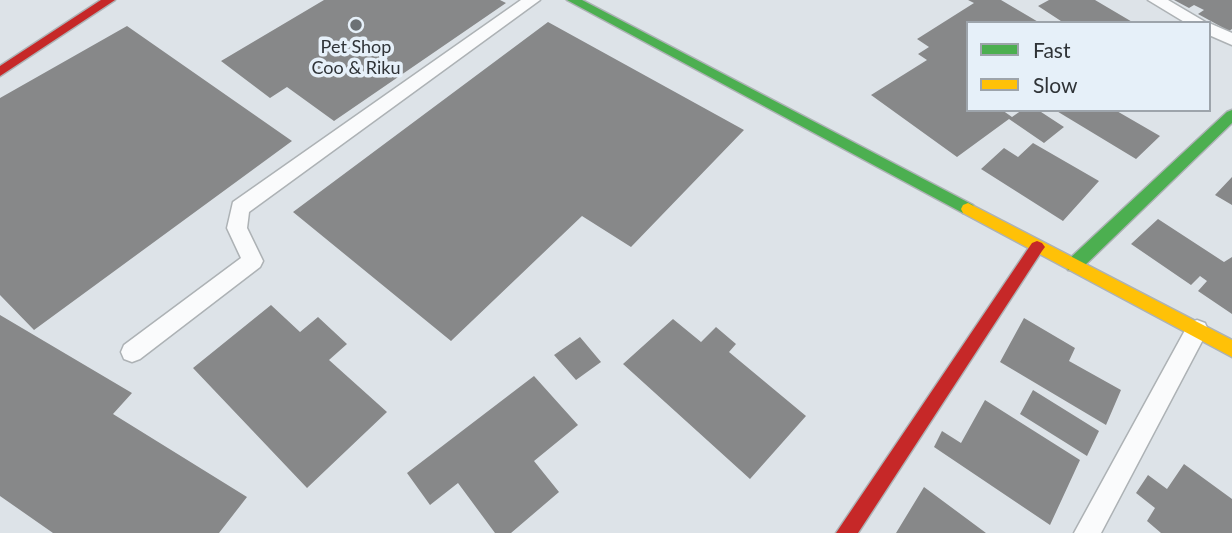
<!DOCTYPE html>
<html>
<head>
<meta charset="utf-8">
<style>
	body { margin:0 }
	#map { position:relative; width:1232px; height:533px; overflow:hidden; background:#dde3e8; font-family:Lato,sans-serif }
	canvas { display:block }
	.legend { position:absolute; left:966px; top:21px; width:245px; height:91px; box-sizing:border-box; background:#e6f0f9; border:2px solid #9da4ab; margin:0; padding:9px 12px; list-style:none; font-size:21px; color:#2f3337 }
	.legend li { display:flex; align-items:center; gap:14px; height:35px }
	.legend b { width:35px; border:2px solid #9da4ab }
</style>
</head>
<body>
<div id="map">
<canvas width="1232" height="533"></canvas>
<ul class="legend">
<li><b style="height:9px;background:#4caf50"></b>Fast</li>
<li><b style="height:9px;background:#ffc107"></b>Slow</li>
</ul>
</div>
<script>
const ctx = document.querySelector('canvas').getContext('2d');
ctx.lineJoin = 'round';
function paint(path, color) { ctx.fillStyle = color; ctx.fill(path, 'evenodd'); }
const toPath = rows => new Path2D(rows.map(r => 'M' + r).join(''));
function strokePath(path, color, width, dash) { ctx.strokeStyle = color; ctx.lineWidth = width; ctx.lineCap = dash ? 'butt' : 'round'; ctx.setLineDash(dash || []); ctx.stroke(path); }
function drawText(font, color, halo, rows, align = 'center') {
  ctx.font = font + ' Lato,sans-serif'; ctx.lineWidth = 7; ctx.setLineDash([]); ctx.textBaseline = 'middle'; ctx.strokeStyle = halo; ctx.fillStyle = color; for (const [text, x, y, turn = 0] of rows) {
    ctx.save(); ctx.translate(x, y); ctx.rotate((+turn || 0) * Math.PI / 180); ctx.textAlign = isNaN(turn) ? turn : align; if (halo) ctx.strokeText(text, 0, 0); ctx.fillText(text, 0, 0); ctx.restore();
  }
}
paint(toPath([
	[324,0,500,0,506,3,334,121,287,87,270,98,221,61],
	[968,0,1001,0,1040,23,968,23,968,110,1002,110,1012,117,1022,110,1038,110,1064,127,1044,143,1009,119,957,157,871,95,927,60,918,54,929,47,917,39,974,3],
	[1049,0,1095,0,1134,23,1064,23,1038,6],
	[1174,0,1232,0,1232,29,1229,31,1198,14,1204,10,1194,5,1189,8],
	[548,22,744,130,631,247,582,216,451,341,293,212],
	[127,26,292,141,34,330,0,295,0,98],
	[1055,110,1115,110,1160,136,1136,159],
	[1033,143,1099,181,1063,221,981,169,1004,148,1018,157],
	[1232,177,1232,205,1215,195],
	[1158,219,1224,262,1232,257,1232,314,1198,291,1207,281,1200,276,1191,285,1131,244],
	[271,305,300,332,318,317,347,344,329,360,387,412,307,488,193,368],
	[0,315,132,393,113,414,247,497,219,533,53,533,0,496],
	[1024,318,1075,348,1069,361,1121,390,1106,425,1000,362],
	[673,319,701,342,716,327,736,344,729,352,806,416,750,479,623,364],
	[580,337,601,362,576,380,554,355],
	[534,376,578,425,534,461,559,492,511,533,495,533,458,483,430,505,407,473],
	[1033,390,1099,431,1087,456,1020,414],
	[985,400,1080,460,1050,525,934,447,942,431,961,443],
	[1184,464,1232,499,1232,533,1161,533,1147,521,1155,508,1136,493,1148,475,1167,489],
	[924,487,986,533,896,533]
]), '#878889');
const lane = toPath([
	[521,0,540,0,249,212,247,228,263,261,260,267,140,359,132,362,124,359,121,352,124,345,241,258,227,228,233,202,521,0],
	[1148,0,1168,0,1207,23,1186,23,1148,0],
	[1209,23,1232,33,1232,45,1209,35,1209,23],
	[1197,320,1205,323,1208,330,1101,533,1074,533,1189,323,1197,320]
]);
const fast = toPath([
	[567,0,582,0,973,205,975,209,973,213,963,213,567,0],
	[1232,110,1232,123,1080,270,1068,270,1066,265,1068,260,1227,112,1232,110]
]);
const slow = toPath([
	[968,203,1232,340,1232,357,963,213,961,209,963,205,968,203]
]);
const jam = toPath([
	[101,0,115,0,0,76,0,66,101,0],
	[1037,241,1042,243,1045,247,1042,251,858,533,836,533,1032,243,1037,241]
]);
strokePath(lane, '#adb2b5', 3);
strokePath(fast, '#adb2b5', 3);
strokePath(slow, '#adb2b5', 3);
strokePath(jam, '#adb2b5', 3);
paint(lane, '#fafbfc');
paint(fast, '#4caf50');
paint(slow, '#ffc107');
paint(jam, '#c62828');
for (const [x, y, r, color] of [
	[356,25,7,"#6c7175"]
]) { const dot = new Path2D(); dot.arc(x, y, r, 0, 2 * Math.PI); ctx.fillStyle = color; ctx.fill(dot); strokePath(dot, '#e6f0f9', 2.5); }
drawText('18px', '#2f3337', '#e6f0f9', [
	["Pet Shop",356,47],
	["Coo & Riku",356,68]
]);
</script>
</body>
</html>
